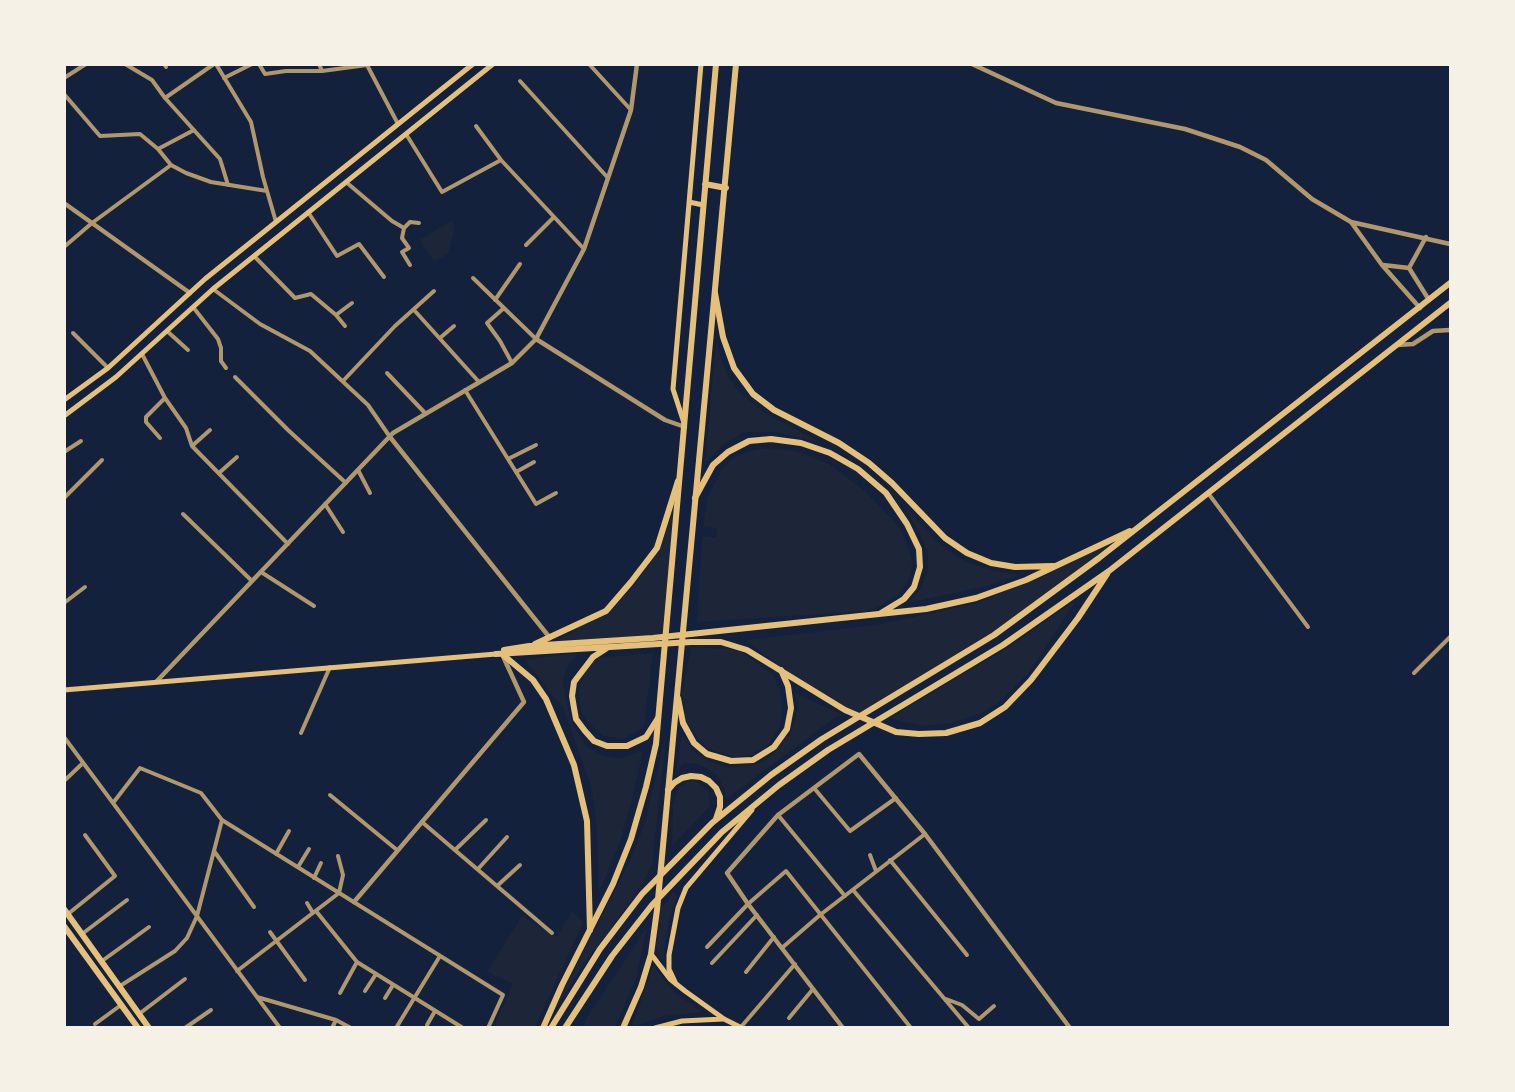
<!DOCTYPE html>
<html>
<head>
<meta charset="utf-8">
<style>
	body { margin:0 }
	#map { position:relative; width:1515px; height:1092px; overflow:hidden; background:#14213d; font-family:Ubuntu,sans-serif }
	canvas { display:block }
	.frame { position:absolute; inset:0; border:66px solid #f6f1e7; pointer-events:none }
</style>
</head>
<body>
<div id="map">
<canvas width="1515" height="1092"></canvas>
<div class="frame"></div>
</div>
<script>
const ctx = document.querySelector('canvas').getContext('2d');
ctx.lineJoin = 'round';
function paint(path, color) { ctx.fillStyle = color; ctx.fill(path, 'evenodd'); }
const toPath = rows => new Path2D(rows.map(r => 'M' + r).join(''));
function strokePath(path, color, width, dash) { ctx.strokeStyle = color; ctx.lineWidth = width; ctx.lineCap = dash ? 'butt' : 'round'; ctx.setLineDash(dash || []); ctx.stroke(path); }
paint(toPath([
	[452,220,455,226,448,254,434,261,420,240],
	[716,341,726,373,738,391,763,412,819,442,776,432,744,432,721,446,705,464],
	[770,448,795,451,829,464,865,491,891,518,901,530,912,559,911,573,906,585,896,596,879,607,866,611,697,622,702,537,716,537,717,528,703,526,708,496,723,468,733,458,754,450],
	[680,457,665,637,546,643,558,640,601,614,632,589,653,558,667,523],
	[903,504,937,542,953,554,969,563,993,571,1021,575,986,586,908,603,921,588,928,569,928,555,924,542],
	[1118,538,1118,542,993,634,860,715,782,668,746,640,876,625,978,603,1057,568],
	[1077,599,1028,674,998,703,981,713,952,723,923,726,889,718,1006,649],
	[691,647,739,650,773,675,780,690,782,708,780,726,770,743,752,755,733,757,709,749,699,740,687,722,682,694],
	[578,653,568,666,563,678,565,697,572,723,587,747,604,756,619,759,643,751,632,799,620,842,599,892,596,818,591,786,563,708,525,660],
	[653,653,644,726,637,732,622,739,604,736,587,722,581,712,579,690,587,666,595,658],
	[795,693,840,714,726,799,725,790,716,774,699,764,689,763,683,764,677,770,682,734,691,748,704,759,716,764,731,768,746,766,758,764,771,756,790,734,795,721,798,708],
	[666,735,652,865,636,894,588,958,549,1019,632,857,646,819],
	[693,781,697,782,708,791,710,806,672,846,673,807,677,792,680,786,686,782],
	[673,891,677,898,670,915,663,961,656,948,661,907,668,901],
	[572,912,583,922,535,1027,494,1027,513,984,487,972,522,916,556,937],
	[647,927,636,979,615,1027,584,1027,586,1019],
	[653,965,673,991,702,1012,664,1016,632,1027]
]), '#1d2539');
strokePath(toPath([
	[125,64,152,80,165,98,220,159,228,185],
	[164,64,166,67],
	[216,64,251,122,263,177,276,222],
	[259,64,265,74,286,71,322,71,367,65],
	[319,64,322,71],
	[589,64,631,110],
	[367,65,398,124],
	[64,78,86,64],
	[224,78,252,64],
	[520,81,608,178],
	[64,94,100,136,140,134,158,149,171,165,186,173,211,182,267,191],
	[165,98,214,64],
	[476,126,501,160,584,249],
	[406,134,442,192,501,160],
	[158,149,194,130],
	[346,182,392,221,404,228,410,222,419,223],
	[308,212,337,256,359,244,384,277],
	[404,228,402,238,409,248,402,252,410,265],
	[526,245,554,217],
	[64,247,92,223,171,165],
	[254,256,295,298,311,294,336,315,352,303],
	[473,278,536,339],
	[213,289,260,324,310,351,368,405,390,437],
	[495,300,520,264],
	[193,307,218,339,221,348,221,361,226,368],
	[504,308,487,323,500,341,512,363],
	[414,310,479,382],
	[336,315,345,326],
	[167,331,188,350],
	[73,333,108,368],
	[440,338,454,326],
	[142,354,165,398,186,428,192,446,288,544],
	[387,373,425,413],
	[235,377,288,430,346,483],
	[343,381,395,326,434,291],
	[465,390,536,504,556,493],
	[160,438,146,422,146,417,165,398],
	[192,446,210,430],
	[64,452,81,441],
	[508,459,536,445],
	[358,470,370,493],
	[516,472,534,462],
	[219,473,237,457],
	[1208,493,1308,627],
	[64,498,102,460],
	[325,504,343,532],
	[183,514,252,581],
	[261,572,314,606],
	[64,603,85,587],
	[1414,673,1450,637],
	[301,733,330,667],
	[64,737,280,1028],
	[64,781,83,763],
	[814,788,850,831,896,798],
	[330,795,397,850],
	[113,803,140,768,201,793,222,820,503,995,488,1028],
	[778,815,845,896],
	[422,822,552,933],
	[455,850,486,820],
	[214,851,254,907],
	[276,854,289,831],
	[870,855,876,871],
	[890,860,967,955],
	[298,867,309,849],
	[478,869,507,837],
	[314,878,321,863],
	[497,886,520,865],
	[853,890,969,1028],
	[307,903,313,913],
	[316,911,357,962,463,1028],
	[68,914,115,876,85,835],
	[270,932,305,980],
	[82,934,127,900],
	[707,947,748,904,786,871,911,1028],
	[783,947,820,915,925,834],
	[102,961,149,927],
	[712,963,757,915],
	[237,971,339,893,343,875,338,856],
	[746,972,774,937],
	[120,986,175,951,187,938,197,916,222,820],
	[365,991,376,974],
	[340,993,357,962],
	[257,997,336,1020,351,1028],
	[385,998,393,985],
	[946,999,962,1005,979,1019,994,1006],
	[139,1014,185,979],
	[789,1018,813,989],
	[95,1024,121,1005],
	[427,1025,435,1011],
	[741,1027,795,964],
	[185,1028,211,1010],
	[332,1028,336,1020],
	[396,1028,440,956]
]), '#b1986c', 4);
strokePath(toPath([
	[972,64,1056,103,1185,129,1240,147,1266,160,1312,199,1351,222,1450,244],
	[64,203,190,293],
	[1351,222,1382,265,1420,308],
	[1383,265,1409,268,1426,237],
	[1409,268,1429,300],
	[536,339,665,420,685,427],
	[1397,345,1413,344,1433,331,1450,330],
	[390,437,550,638],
	[156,682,393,433,512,363,536,339,584,249,631,110,637,64],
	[354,902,524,702,502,654],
	[843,1028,748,904,727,873,778,815,859,754,925,834,1070,1028]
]), '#b1986c', 4.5);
strokePath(toPath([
	[689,202,703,205],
	[64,400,108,368,205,279,473,64],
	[64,416,116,377,213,289,493,64],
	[684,423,673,389,701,64],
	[64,690,496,654],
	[651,954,670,979,685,991,724,1019,742,1028],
	[676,984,669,969,669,955,678,908,686,888,752,810],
	[655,1028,682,1021,723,1019]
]), '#e5c07b', 5);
strokePath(toPath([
	[715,293,723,337,734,368,753,394,774,410,839,443,869,463,892,483,945,538,967,553,991,563,1015,567,1053,566],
	[695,498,713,465,728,452,749,441,771,439,801,443,830,453,858,469,886,493,907,524,919,549,920,567,914,587,904,599,881,613],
	[535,644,606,611,631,582,657,548,678,481],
	[607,648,593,657,574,682,572,696,574,708,576,719,585,731,594,741,607,746,627,746,646,737,658,718],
	[504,650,529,646,653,638,926,609,976,598,1026,580,1130,531],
	[496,654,691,642,721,642,747,650,845,710,896,732,919,734,946,733,980,723,1005,707,1031,680,1078,618,1107,574],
	[502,654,533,680,546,699,574,765,587,821,590,930],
	[678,698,683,723,694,743,707,754,731,761,753,760,774,747,787,729,791,708,788,686,781,670],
	[668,790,674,783,682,778,691,776,701,777,709,781,716,788,720,797,720,807,716,819],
	[64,909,149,1028],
	[64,926,138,1028],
	[551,1028,600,949,642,894,712,823,771,775,822,739,994,635,1099,558,1450,283],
	[565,1028,612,956,652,905,722,832,779,785,828,750,1003,645,1109,571,1450,303]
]), '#e5c07b', 6);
strokePath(toPath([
	[705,184,726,188],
	[543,1028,562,985,613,884,631,839,646,787,656,744,716,64],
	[623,1028,641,987,651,954,657,910,736,64]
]), '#e5c07b', 6);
</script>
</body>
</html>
